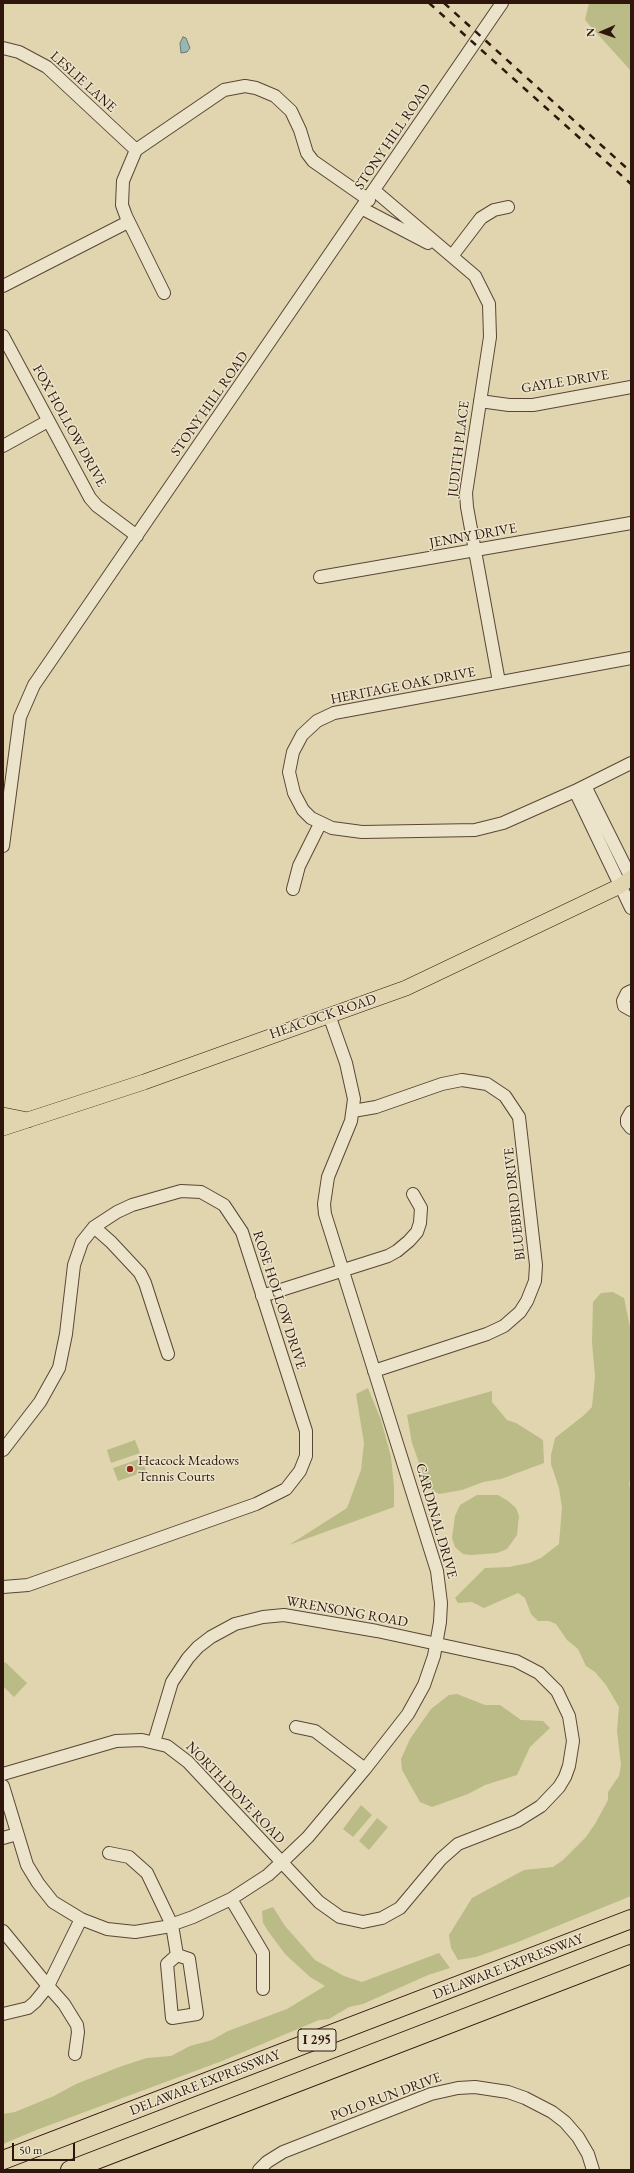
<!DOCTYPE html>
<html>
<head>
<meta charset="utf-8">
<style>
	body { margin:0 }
	#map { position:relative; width:634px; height:2173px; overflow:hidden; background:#e0d5af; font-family:"EB Garamond",serif }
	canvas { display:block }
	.frame { position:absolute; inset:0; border:4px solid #2e160d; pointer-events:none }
	.north { position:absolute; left:582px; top:12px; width:40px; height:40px; -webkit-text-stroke:3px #ebe4cb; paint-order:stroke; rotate:268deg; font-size:11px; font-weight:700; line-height:16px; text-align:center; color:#2e160d }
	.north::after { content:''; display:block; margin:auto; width:14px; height:18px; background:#2e160d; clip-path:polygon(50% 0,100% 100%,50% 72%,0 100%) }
	.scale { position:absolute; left:12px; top:2143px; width:63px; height:18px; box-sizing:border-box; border:2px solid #2e160d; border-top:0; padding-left:5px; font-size:12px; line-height:14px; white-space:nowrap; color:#2e160d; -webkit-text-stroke:3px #ebe4cb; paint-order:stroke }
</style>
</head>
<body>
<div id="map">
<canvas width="634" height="2173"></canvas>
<div class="frame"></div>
<div class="north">N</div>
<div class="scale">50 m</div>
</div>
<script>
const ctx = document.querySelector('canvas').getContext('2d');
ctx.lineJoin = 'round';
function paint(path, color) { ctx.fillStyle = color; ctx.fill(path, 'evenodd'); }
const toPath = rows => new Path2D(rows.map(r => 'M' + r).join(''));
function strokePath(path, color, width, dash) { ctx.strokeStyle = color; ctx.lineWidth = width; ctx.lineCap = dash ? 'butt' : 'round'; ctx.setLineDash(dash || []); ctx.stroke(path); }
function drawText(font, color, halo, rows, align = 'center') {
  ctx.font = font + ' "EB Garamond",serif'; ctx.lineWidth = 3; ctx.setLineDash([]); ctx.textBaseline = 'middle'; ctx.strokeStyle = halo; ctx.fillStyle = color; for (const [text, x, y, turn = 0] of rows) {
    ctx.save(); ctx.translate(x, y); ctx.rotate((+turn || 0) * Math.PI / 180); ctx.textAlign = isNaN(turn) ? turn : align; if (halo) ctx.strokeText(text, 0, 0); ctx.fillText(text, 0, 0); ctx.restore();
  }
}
paint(toPath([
	[589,3,631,3,631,71,585,20],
	[613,1292,624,1298,631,1332,631,1475,629,1484,631,1492,631,1896,518,1942,476,1957,458,1960,451,1948,449,1935,472,1898,524,1870,553,1867,563,1860,586,1837,595,1824,608,1800,608,1792,619,1776,621,1765,617,1731,619,1707,606,1685,595,1672,586,1666,578,1649,567,1640,556,1624,549,1621,538,1621,531,1614,525,1598,518,1593,484,1608,472,1602,458,1603,455,1598,485,1568,509,1567,529,1563,541,1558,559,1544,562,1508,559,1488,551,1464,551,1455,555,1438,583,1416,592,1407,595,1376,592,1342,593,1302,601,1293],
	[368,1388,381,1420,391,1457,394,1487,394,1507,289,1545,347,1508,361,1470,364,1443,356,1394],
	[492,1391,492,1402,507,1420,516,1423,543,1440,544,1463,501,1479,483,1482,462,1490,439,1494,428,1488,412,1443,407,1415],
	[135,1440,140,1453,111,1463,107,1450],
	[142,1458,146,1471,118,1481,113,1468],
	[477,1495,498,1495,508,1501,516,1508,519,1516,517,1535,507,1549,497,1553,471,1555,463,1554,455,1547,452,1538,455,1516,460,1505],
	[5,1662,27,1683,14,1697,3,1686,3,1664],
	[457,1694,485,1705,500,1705,521,1720,543,1721,550,1728,530,1747,517,1775,485,1785,468,1794,432,1807,420,1802,402,1770,401,1759,410,1739,431,1709,449,1695],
	[361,1805,372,1815,353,1837,343,1829],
	[377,1818,388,1827,369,1850,359,1841],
	[273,1907,285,1926,315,1960,344,1976,362,1982,439,1953,450,1968,428,1975,363,2004,349,2007,329,2019,319,2020,222,2061,39,2129,3,2144,3,2114,15,2112,54,2096,76,2084,122,2066,147,2058,171,2056,190,2046,212,2040,228,2031,287,2009,325,1986,310,1977,285,1954,268,1931,263,1923,262,1911]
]), '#babb86');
const water = toPath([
	[183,37,186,38,190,48,187,52,181,53,180,43,183,37]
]);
paint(water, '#96b7b4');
strokePath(water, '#6c7771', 1);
const minor = toPath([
	[3,48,19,52,47,67,136,150],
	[375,191,475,276,489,304,490,337,466,493,467,507,499,682],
	[363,209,428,243],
	[452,256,481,218,494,210,508,207],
	[3,286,128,222],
	[164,293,126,216,122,205,123,181,136,150,224,90,245,86,256,88,275,96,291,111,300,130,307,153,313,161,369,200],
	[3,336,90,498,97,506,137,536],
	[480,401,509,405,533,405,631,387],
	[3,446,48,421],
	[320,577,631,523],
	[631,658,334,713,317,721,302,735,293,752,289,772,294,793,303,810,311,818,332,828,362,832,475,830,503,823,575,791,631,763],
	[585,786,631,878],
	[575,791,631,908],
	[3,846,20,717,34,685,502,3],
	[293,889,299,866,320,824],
	[631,991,627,993,623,1001,624,1006,631,1010],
	[353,1111,376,1107,442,1084,462,1080,487,1084,505,1096,519,1117,536,1265,535,1281,527,1301,520,1312,504,1326,487,1334,374,1371],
	[631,1112,627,1119,627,1123,631,1128],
	[94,1227,111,1242,140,1273,145,1283,168,1354],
	[262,1296,388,1256,397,1251,409,1241,417,1232,420,1223,421,1208,413,1194],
	[3,1450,40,1402,59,1368,66,1334,74,1265,82,1242,94,1227,117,1212,132,1205,181,1191,201,1192,224,1205,242,1232,306,1431,306,1456,300,1471,286,1489,256,1504,28,1585,3,1587],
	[296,1727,315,1731,365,1769],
	[3,1774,116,1741,142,1740,167,1746,188,1762,319,1902,340,1917,363,1922,382,1918,400,1908,441,1859,458,1844,517,1821,541,1806,559,1787,565,1777,569,1766,573,1741,569,1716,557,1691,539,1673,516,1661,377,1631,284,1615,263,1617,235,1624,211,1637,198,1647,188,1658,172,1682,154,1742],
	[3,1786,27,1865,38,1883,53,1902,81,1919,107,1929,135,1932,165,1927,193,1917,231,1899,268,1875,282,1862,308,1837,365,1769,408,1714,424,1685,434,1656,440,1622,441,1603,437,1571,325,1214,324,1204,328,1177,351,1121,354,1099,346,1063,329,1015],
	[3,1838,17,1834],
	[109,1853,129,1857,147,1873,172,1925,177,1955],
	[231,1899,263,1953,263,1989],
	[3,1931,48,1986,35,2002,28,2008,3,2014],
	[177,1955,189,1959,197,2014,172,2018,167,1964,177,1955],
	[75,2054,78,2032,77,2025,64,2004,48,1986,81,1919],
	[259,2170,267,2162,283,2152,431,2094,458,2088,475,2087,508,2092,525,2098,552,2112,565,2122,578,2137,588,2154,593,2170]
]);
const major = toPath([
	[3,1115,28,1120],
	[3,1128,144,1082,406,988,620,886,631,878]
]);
const highway = toPath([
	[3,2160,631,1919],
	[70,2170,631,1954]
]);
strokePath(minor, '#5a4636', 14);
strokePath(major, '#2e160d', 16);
strokePath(highway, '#2e160d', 20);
strokePath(minor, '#ebe4cb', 12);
strokePath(major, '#e0d5af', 15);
strokePath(highway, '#e0d5af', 18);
strokePath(toPath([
	[429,3,631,184],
	[444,3,631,172]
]), '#2e160d', 2.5, [7, 7]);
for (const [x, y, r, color] of [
	[130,1469,4,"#8f2418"]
]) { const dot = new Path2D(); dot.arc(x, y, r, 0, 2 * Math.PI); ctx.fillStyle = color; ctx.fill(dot); strokePath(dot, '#ebe4cb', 1.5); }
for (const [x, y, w] of [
	[317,2040,38]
]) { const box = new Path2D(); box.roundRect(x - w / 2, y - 11, w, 22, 3); ctx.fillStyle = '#ebe4cb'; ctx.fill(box); strokePath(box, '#2e160d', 1); }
drawText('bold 13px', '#2e160d', null, [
	["I 295",317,2040]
]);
drawText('14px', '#2e160d', '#ebe4cb', [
	["LESLIE LANE",83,82,42],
	["STONY HILL ROAD",393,137,-56],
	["GAYLE DRIVE",565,382,-9],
	["STONY HILL ROAD",210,404,-55],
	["FOX HOLLOW DRIVE",69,426,61],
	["JUDITH PLACE",459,449,-83],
	["JENNY DRIVE",473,536,-10],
	["HERITAGE OAK DRIVE",403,686,-11],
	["HEACOCK ROAD",323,1017,-19],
	["BLUEBIRD DRIVE",515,1204,-96],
	["ROSE HOLLOW DRIVE",279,1300,72],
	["CARDINAL DRIVE",436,1521,74],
	["WRENSONG ROAD",347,1612,10],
	["NORTH DOVE ROAD",235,1793,46],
	["DELAWARE EXPRESSWAY",508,1967,-21],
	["DELAWARE EXPRESSWAY",205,2083,-21],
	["POLO RUN DRIVE",386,2097,-20]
]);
drawText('14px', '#2e160d', '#ebe4cb', [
	["Heacock Meadows",138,1461],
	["Tennis Courts",138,1477]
], 'left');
</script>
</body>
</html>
